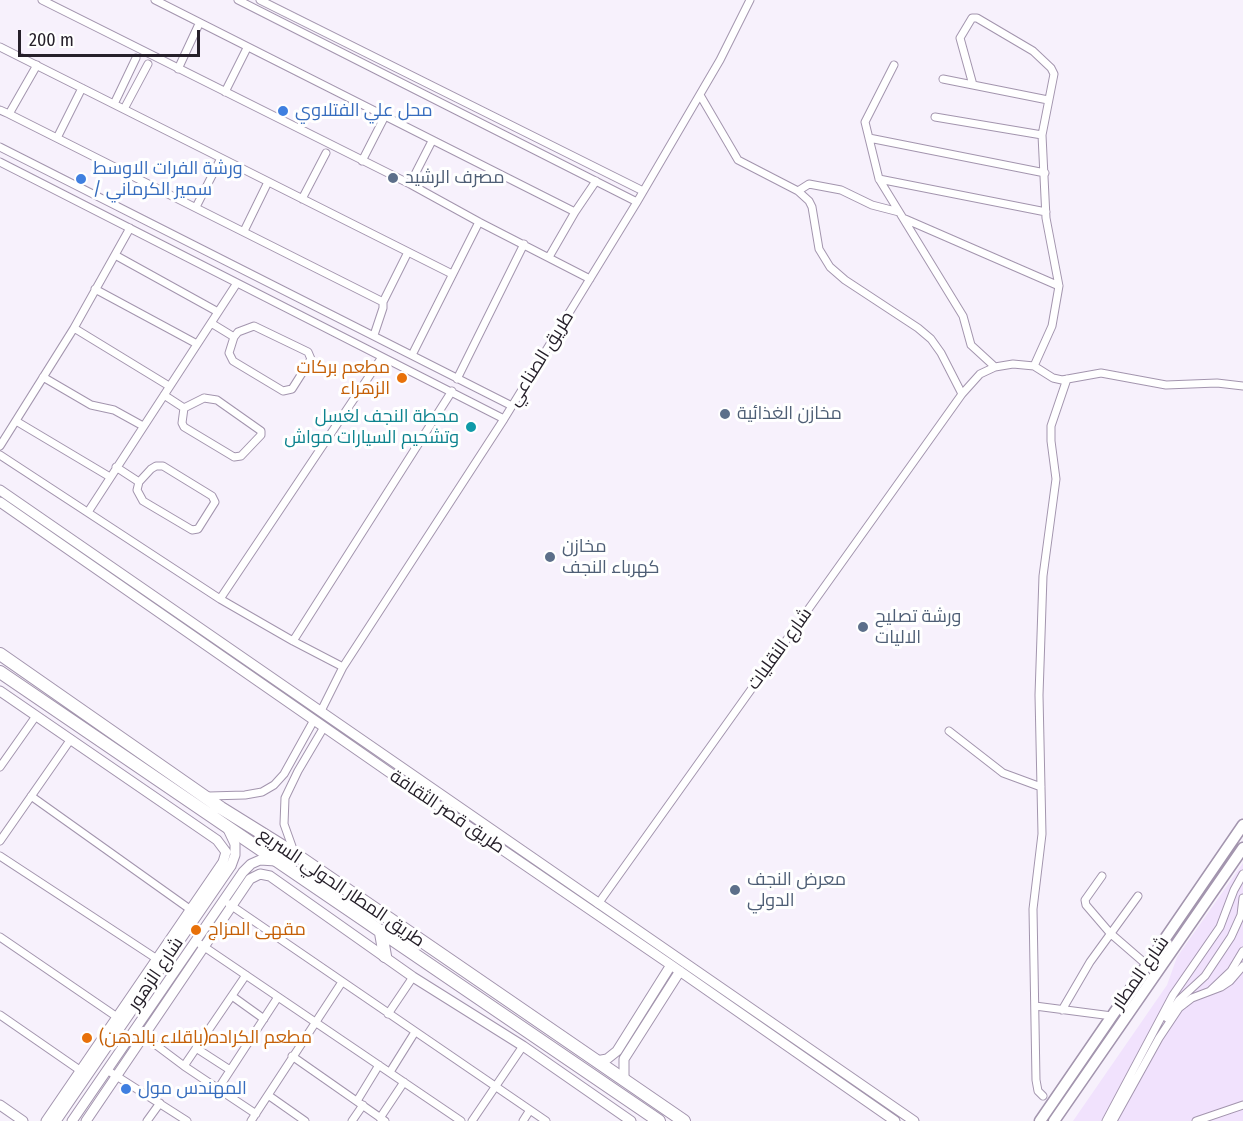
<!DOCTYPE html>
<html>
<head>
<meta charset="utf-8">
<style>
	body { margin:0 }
	#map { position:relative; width:1243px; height:1121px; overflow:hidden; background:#f7f1fc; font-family:"Fira Sans Condensed",sans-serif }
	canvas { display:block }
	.scale { position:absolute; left:18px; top:30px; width:182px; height:27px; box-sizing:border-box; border:3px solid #26202a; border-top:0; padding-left:8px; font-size:18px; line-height:21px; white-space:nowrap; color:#26202a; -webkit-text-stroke:4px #fff; paint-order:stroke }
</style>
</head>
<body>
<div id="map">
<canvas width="1243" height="1121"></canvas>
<div class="scale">200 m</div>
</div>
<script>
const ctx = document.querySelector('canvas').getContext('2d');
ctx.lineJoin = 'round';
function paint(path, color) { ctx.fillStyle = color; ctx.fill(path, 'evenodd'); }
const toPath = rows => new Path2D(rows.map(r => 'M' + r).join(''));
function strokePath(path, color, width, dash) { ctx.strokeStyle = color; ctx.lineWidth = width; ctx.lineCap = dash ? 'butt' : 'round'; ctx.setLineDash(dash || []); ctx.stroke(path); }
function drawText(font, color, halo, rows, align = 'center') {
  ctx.font = font + ' "Fira Sans Condensed",Cairo,sans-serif'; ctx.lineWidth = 6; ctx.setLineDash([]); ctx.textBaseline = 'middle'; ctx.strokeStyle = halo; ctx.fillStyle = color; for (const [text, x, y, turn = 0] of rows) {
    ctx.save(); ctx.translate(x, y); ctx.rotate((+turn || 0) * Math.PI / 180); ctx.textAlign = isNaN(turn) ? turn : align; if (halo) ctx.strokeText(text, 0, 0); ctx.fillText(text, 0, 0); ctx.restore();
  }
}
paint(toPath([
	[1243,863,1243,1121,1073,1121,1167,985,1177,957]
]), '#f1e2fd');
const street = toPath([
	[42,0,410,184,479,222,590,279],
	[155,0,575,212],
	[238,0,637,202],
	[260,0,643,191],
	[0,47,452,274],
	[894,65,865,122,879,179,963,316,971,345,995,367],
	[178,69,199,24],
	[943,79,1048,100],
	[973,85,960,38,972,18,977,18,1033,51,1051,68,1054,74,1042,135,1046,218,1059,286,1052,326,1034,366],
	[225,92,247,48],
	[700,95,738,160,798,191,809,201,812,207,819,249,830,267,845,280,918,328,931,339,941,353,962,394],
	[114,104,136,58],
	[124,109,148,64],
	[0,110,9,114,37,65],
	[9,114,383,302],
	[935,117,1042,135],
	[57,138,82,88],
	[869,138,1045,173],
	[0,147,512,406],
	[362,161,385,116],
	[0,162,504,419],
	[879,179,1046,212],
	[410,184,432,141],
	[798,191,809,184,841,190,872,205,899,212],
	[302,199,326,153],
	[196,207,221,158],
	[905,219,1059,286],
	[130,228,74,328,169,386],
	[244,231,268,182],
	[115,255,218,312],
	[549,257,575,212,596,181],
	[95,289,197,344],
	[211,323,234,337,229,353,233,361,283,391,292,389,311,359,308,352,254,326,238,332,234,337],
	[374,335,383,308,383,302,408,252],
	[412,355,479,222],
	[43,377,91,405,114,410,143,426],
	[457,379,524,244],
	[164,395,184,408],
	[204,398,217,400,261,431,261,435,241,456,234,457,184,427,182,423,184,408,204,398],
	[16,421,110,477],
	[0,446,74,328],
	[0,455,220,599,293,641,343,667],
	[116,467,139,482,137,490,143,501,192,530,198,529,215,502,212,496,163,466,156,466,151,469,139,482],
	[88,512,237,283],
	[220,599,382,357],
	[293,641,452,391],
	[321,711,343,667,504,419,637,202,720,60,750,0],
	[949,731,1003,773,1041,787],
	[0,767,36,716],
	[31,796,191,910],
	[209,796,245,795,262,792,274,785,284,774,314,720],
	[0,841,71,739],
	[294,852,284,824,285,798,298,771,324,727],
	[0,856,157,959],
	[1102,876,1085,900,1086,905,1110,933,1147,965],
	[229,904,546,1121],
	[598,904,962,394,980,374,995,367,1013,364,1034,366,1053,378,1062,380,1101,373,1166,385,1217,383,1243,386],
	[0,937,117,1017],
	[200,944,461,1121],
	[1211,990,1231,971,1243,951],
	[232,996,264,1019],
	[1035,1006,1112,1016],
	[1062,1010,1090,962,1138,896],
	[388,1014,413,977],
	[0,1015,81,1071],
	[1167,1018,1179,1000,1205,976,1231,937,1241,915,1243,898],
	[140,1033,184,1066,256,1114],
	[196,1048,230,1070],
	[292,1056,385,1121],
	[184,1066,246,975],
	[107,1070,187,1121],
	[390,1072,415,1032],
	[218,1089,278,997],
	[268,1095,305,1121],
	[1043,1096,1038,1091,1036,1080,1033,909,1042,834,1039,695,1043,576,1056,479,1051,441,1051,426,1067,379],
	[357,1101,379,1065],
	[380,1118,404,1082],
	[147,1121,160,1103],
	[251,1121,342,982],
	[352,1121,363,1105],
	[472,1121,523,1046],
	[523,1121,530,1110],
	[1106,1121,1173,995,1220,927,1234,890,1243,874],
	[1113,1121,1159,1038,1179,1008,1192,998,1221,987,1230,981,1243,966],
	[1196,1121,1243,1105]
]);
const secondary = toPath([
	[0,490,914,1121],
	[0,502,396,777,671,965,895,1121],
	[0,691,217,840,226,852,223,862,46,1121],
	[596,1061,607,1059,617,1051,671,965],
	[624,1080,624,1059,680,971],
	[0,1105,23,1121],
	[56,1121,231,866,235,855,235,844,227,827],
	[72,1121,243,872,251,864,260,860,276,861],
	[86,1121,250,879,260,874,270,876,413,977,523,1046,631,1121]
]);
const primary = toPath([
	[1040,1121,1243,825],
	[1054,1121,1243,848]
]);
const highway = toPath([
	[0,654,221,808,295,854,684,1121],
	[0,672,659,1121],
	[381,933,385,956]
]);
strokePath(street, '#a395ae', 9);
strokePath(secondary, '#a395ae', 11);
strokePath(primary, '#a395ae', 13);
strokePath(highway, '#a395ae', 14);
strokePath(street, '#fff', 7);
strokePath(secondary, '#fff', 9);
strokePath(primary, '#fff', 10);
strokePath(highway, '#fff', 12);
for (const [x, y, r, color] of [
	[283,111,6,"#3f7fe0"],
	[393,178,6,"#5c6f8a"],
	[81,179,6,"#3f7fe0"],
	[402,378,6,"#e8710a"],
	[725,414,6,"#5c6f8a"],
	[471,427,6,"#0f9aa8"],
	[550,557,6,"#5c6f8a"],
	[863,627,6,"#5c6f8a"],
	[735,890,6,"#5c6f8a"],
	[196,930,6,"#e8710a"],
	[87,1038,6,"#e8710a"],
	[126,1089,6,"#3f7fe0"]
]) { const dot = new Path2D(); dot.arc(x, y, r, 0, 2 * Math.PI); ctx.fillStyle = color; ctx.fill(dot); strokePath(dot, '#fff', 2); }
drawText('18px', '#366cbe', '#fff', [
	["محل علي الفتلاوي",295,111],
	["ورشة الفرات الاوسط",93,169],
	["/ سمير الكرماني",93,190],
	["المهندس مول",138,1089]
], 'left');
drawText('18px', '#4e5e75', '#fff', [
	["مصرف الرشيد",405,178],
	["مخازن الغذائية",737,414],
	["مخازن",562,547],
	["كهرباء النجف",562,568],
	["ورشة تصليح",875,617],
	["الاليات",875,638],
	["معرض النجف",747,880],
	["الدولي",747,901]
], 'left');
drawText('18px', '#26202a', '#fff', [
	["طريق الصناعي",541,359,-58],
	["شارع النقليات",780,649,-54],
	["طريق قصر الثقافة",447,812,34],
	["طريق المطار الحولي السريع",341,888,34],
	["شارع المطار",1141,973,-55],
	["شارع الزهور",156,974,-56]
]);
drawText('18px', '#c56008', '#fff', [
	["مطعم بركات",390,368,"right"],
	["الزهراء",390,389,"right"],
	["مقهى المزاج",208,930],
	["مطعم الكراده(باقلاء بالدهن)",99,1038]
], 'left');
drawText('18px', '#0d838f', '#fff', [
	["محطة النجف لغسل",459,417],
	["وتشحيم السيارات مواش",459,438]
], 'right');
</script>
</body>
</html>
